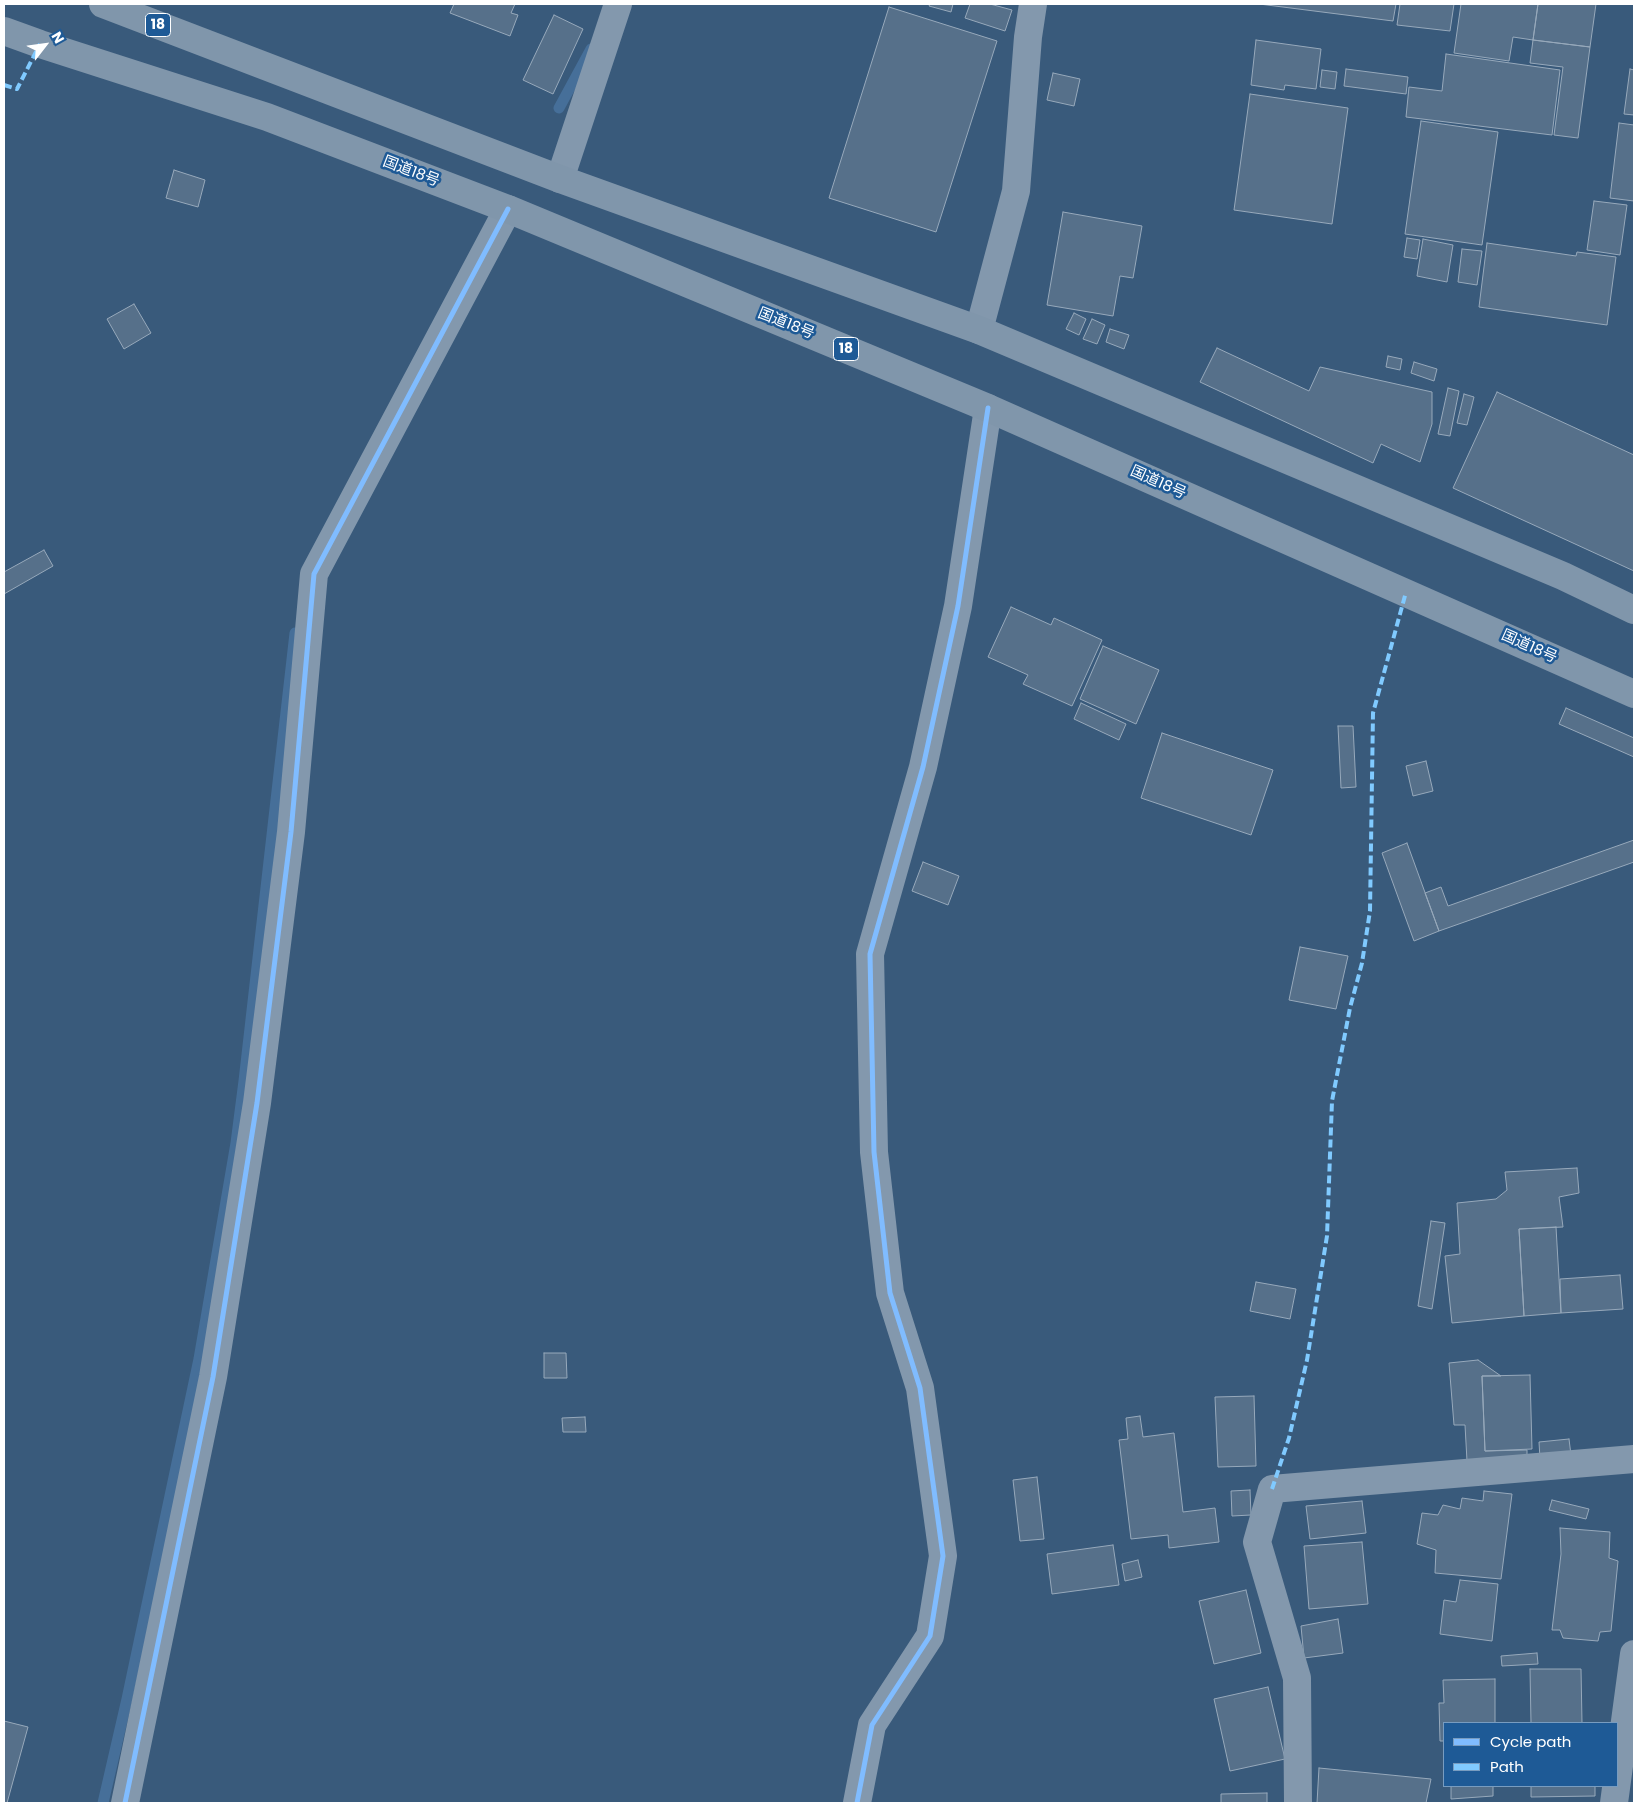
<!DOCTYPE html>
<html>
<head>
<meta charset="utf-8">
<style>
	body { margin:0 }
	#map { position:relative; width:1638px; height:1807px; overflow:hidden; background:#395a7b; font-family:Poppins,sans-serif }
	canvas { display:block }
	.frame { position:absolute; inset:0; border:5px solid #fff; pointer-events:none }
	.legend { position:absolute; left:1443px; top:1722px; width:175px; height:65px; box-sizing:border-box; background:#1e5a96; border:1px solid #789cc0; margin:0; padding:6px 9px; list-style:none; font-size:15px; color:#fff }
	.legend li { display:flex; align-items:center; gap:10px; height:25px }
	.legend b { width:25px; border:1px solid #789cc0 }
	.north { position:absolute; left:20px; top:20px; width:50px; height:50px; -webkit-text-stroke:4px #1e5a96; paint-order:stroke; rotate:60deg; font-size:14px; font-weight:700; line-height:20px; text-align:center; color:#fff }
	.north::after { content:''; display:block; margin:auto; width:18px; height:22px; background:#fff; clip-path:polygon(50% 0,100% 100%,50% 72%,0 100%) }
</style>
</head>
<body>
<div id="map">
<canvas width="1638" height="1807"></canvas>
<div class="frame"></div>
<ul class="legend">
<li><b style="height:6px;background:#80bcff"></b>Cycle path</li>
<li><b style="height:6px;background:#80caff"></b>Path</li>
</ul>
<div class="north">N</div>
</div>
<script>
const ctx = document.querySelector('canvas').getContext('2d');
ctx.lineJoin = 'round';
const toPath = rows => new Path2D(rows.map(r => 'M' + r).join(''));
function strokePath(path, color, width, dash) { ctx.strokeStyle = color; ctx.lineWidth = width; ctx.lineCap = dash ? 'butt' : 'round'; ctx.setLineDash(dash || []); ctx.stroke(path); }
function paint(path, color) { ctx.fillStyle = color; ctx.fill(path, 'evenodd'); }
function drawText(font, color, halo, rows, align = 'center') {
  ctx.font = font + ' Poppins,"Noto Sans JP",sans-serif'; ctx.lineWidth = 5; ctx.setLineDash([]); ctx.textBaseline = 'middle'; ctx.strokeStyle = halo; ctx.fillStyle = color; for (const [text, x, y, turn = 0] of rows) {
    ctx.save(); ctx.translate(x, y); ctx.rotate((+turn || 0) * Math.PI / 180); ctx.textAlign = isNaN(turn) ? turn : align; if (halo) ctx.strokeText(text, 0, 0); ctx.fillText(text, 0, 0); ctx.restore();
  }
}
strokePath(toPath([
	[559,108,591,49],
	[103,1803,127,1699,199,1359,236,1143,244,1081,295,633]
]), '#466f99', 11);
const building = toPath([
	[454,4,515,4,511,13,518,15,510,36,450,13,454,4],
	[930,4,953,4,951,12,929,6,930,4],
	[970,4,990,4,1012,10,1005,31,965,18,970,4],
	[1259,4,1396,4,1393,21,1259,4],
	[1400,4,1454,4,1450,31,1397,25,1400,4],
	[1461,4,1538,4,1533,40,1513,37,1509,61,1454,53,1461,4],
	[1538,4,1596,4,1590,47,1533,40,1538,4],
	[889,7,997,41,936,232,829,198,889,7],
	[554,15,583,29,553,94,523,80,554,15],
	[1256,40,1321,49,1316,89,1285,85,1284,90,1251,85,1256,40],
	[1533,40,1590,47,1578,138,1554,135,1563,67,1530,63,1533,40],
	[1446,54,1560,70,1552,135,1406,117,1409,87,1442,91,1446,54],
	[1346,69,1408,77,1406,94,1344,86,1346,69],
	[1630,69,1634,70,1634,115,1624,114,1630,69],
	[1322,70,1337,72,1335,89,1320,87,1322,70],
	[1053,73,1080,79,1074,106,1047,100,1053,73],
	[1250,94,1348,108,1332,224,1234,210,1250,94],
	[1421,121,1498,132,1482,245,1405,234,1421,121],
	[1619,123,1634,125,1634,201,1610,198,1619,123],
	[174,170,205,180,198,207,166,198,174,170],
	[1594,201,1627,205,1620,255,1587,250,1594,201],
	[1063,212,1142,226,1133,278,1120,276,1113,316,1047,305,1063,212],
	[1407,238,1420,240,1417,259,1404,257,1407,238],
	[1423,239,1453,245,1447,282,1417,276,1423,239],
	[1487,243,1576,256,1577,252,1616,257,1607,325,1479,307,1487,243],
	[1462,249,1482,251,1477,285,1458,282,1462,249],
	[134,304,151,333,124,349,107,319,134,304],
	[1074,313,1086,319,1079,335,1066,329,1074,313],
	[1092,319,1105,325,1097,344,1083,339,1092,319],
	[1110,329,1129,335,1124,349,1106,342,1110,329],
	[1217,348,1309,391,1320,367,1432,392,1432,424,1420,462,1381,444,1373,463,1200,382,1217,348],
	[1388,356,1402,359,1400,370,1386,367,1388,356],
	[1414,362,1437,369,1434,381,1411,373,1414,362],
	[1448,388,1459,391,1450,436,1438,434,1448,388],
	[1497,392,1634,455,1634,571,1453,488,1497,392],
	[1464,394,1474,397,1467,425,1457,423,1464,394],
	[44,550,53,566,4,594,4,572,44,550],
	[1011,607,1051,625,1054,618,1102,640,1072,706,1023,684,1028,675,988,657,1011,607],
	[1103,646,1159,670,1136,724,1080,699,1103,646],
	[1081,703,1126,724,1119,740,1074,719,1081,703],
	[1566,708,1634,738,1634,757,1559,724,1566,708],
	[1338,726,1353,726,1356,787,1341,788,1338,726],
	[1162,733,1273,770,1251,835,1141,798,1162,733],
	[1426,761,1433,791,1413,796,1406,766,1426,761],
	[1634,840,1634,862,1439,931,1425,893,1441,887,1448,906,1634,840],
	[1407,843,1439,931,1414,941,1382,853,1407,843],
	[923,862,959,876,948,905,912,891,923,862],
	[1300,947,1348,956,1336,1009,1289,1000,1300,947],
	[1577,1168,1579,1193,1559,1197,1563,1227,1519,1229,1524,1316,1452,1323,1445,1256,1460,1254,1457,1203,1496,1199,1507,1190,1505,1172,1577,1168],
	[1431,1221,1445,1223,1432,1309,1418,1306,1431,1221],
	[1556,1227,1561,1313,1524,1316,1519,1229,1556,1227],
	[1620,1275,1623,1309,1561,1313,1560,1279,1620,1275],
	[1256,1282,1296,1289,1290,1319,1250,1311,1256,1282],
	[544,1353,566,1353,567,1378,544,1378,544,1353],
	[1478,1360,1501,1376,1482,1376,1485,1451,1527,1450,1527,1458,1467,1461,1465,1425,1454,1425,1449,1363,1478,1360],
	[1530,1375,1532,1449,1485,1451,1482,1376,1530,1375],
	[1254,1396,1256,1466,1218,1467,1215,1397,1254,1396],
	[1140,1416,1143,1437,1174,1433,1183,1512,1215,1508,1219,1542,1169,1548,1168,1535,1131,1539,1119,1440,1128,1439,1126,1418,1140,1416],
	[585,1417,586,1432,563,1432,562,1418,585,1417],
	[1569,1439,1571,1455,1540,1459,1539,1442,1569,1439],
	[1037,1477,1044,1539,1020,1541,1013,1480,1037,1477],
	[1250,1490,1251,1515,1232,1516,1231,1491,1250,1490],
	[1484,1491,1512,1494,1501,1579,1435,1573,1436,1550,1417,1544,1422,1513,1438,1515,1443,1505,1460,1509,1462,1498,1483,1501,1484,1491],
	[1552,1500,1589,1509,1586,1519,1549,1510,1552,1500],
	[1362,1501,1366,1533,1310,1539,1306,1506,1362,1501],
	[1560,1528,1610,1532,1609,1558,1618,1561,1611,1631,1600,1632,1598,1641,1563,1638,1560,1630,1552,1630,1561,1554,1560,1528],
	[1362,1542,1368,1604,1309,1609,1304,1546,1362,1542],
	[1113,1545,1119,1585,1052,1594,1047,1554,1113,1545],
	[1138,1560,1142,1577,1125,1581,1122,1564,1138,1560],
	[1460,1580,1498,1584,1492,1641,1440,1634,1444,1600,1456,1602,1460,1580],
	[1246,1590,1261,1653,1214,1664,1199,1601,1246,1590],
	[1338,1619,1343,1653,1304,1658,1301,1626,1338,1619],
	[1537,1653,1538,1664,1502,1666,1501,1656,1537,1653],
	[1530,1669,1581,1669,1582,1723,1531,1723,1530,1669],
	[1495,1679,1495,1723,1444,1723,1444,1741,1440,1741,1439,1703,1444,1703,1443,1680,1495,1679],
	[1268,1687,1285,1759,1230,1771,1214,1699,1268,1687],
	[4,1721,28,1727,7,1803,4,1803,4,1721],
	[1319,1768,1431,1779,1426,1803,1317,1803,1319,1768],
	[1451,1786,1493,1786,1493,1796,1451,1799,1451,1786],
	[1531,1786,1595,1786,1595,1796,1531,1797,1531,1786],
	[1267,1793,1267,1803,1221,1803,1221,1794,1267,1793]
]);
paint(building, '#56708a');
strokePath(building, '#97a9bb', 1);
strokePath(toPath([
	[560,179,618,4],
	[979,330,1016,191,1028,37,1033,4],
	[125,1803,213,1377,257,1103,291,832,314,574,508,209],
	[857,1803,872,1725,930,1636,943,1556,920,1388,890,1293,874,1152,870,954,923,767,958,606,988,408],
	[1298,1803,1297,1678,1257,1542,1272,1489,1634,1459],
	[1614,1803,1634,1654]
]), '#8398ad', 28);
strokePath(toPath([
	[103,4,560,179,979,330,1563,576,1634,610],
	[4,31,40,44,267,117,508,209,988,408,1634,694]
]), '#8096ab', 28);
strokePath(toPath([
	[4,85,17,89,40,44],
	[1272,1489,1289,1438,1307,1360,1327,1236,1332,1101,1350,1008,1362,963,1370,911,1373,713,1406,592]
]), '#80caff', 4, [8, 4]);
strokePath(toPath([
	[125,1803,213,1377,257,1103,291,832,314,574,508,209],
	[857,1803,872,1725,930,1636,943,1556,920,1388,890,1293,874,1152,870,954,923,767,958,606,988,408]
]), '#80bcff', 5);
for (const [x, y, w] of [
	[158,25,25],
	[846,349,25]
]) { const box = new Path2D(); box.roundRect(x - w / 2, y - 11.5, w, 23, 4); ctx.fillStyle = '#1e5a96'; ctx.fill(box); strokePath(box, '#fff', 1); }
drawText('bold 14px', '#fff', null, [
	["18",158,25],
	["18",846,349]
]);
drawText('15px', '#fff', '#1e5a96', [
	["国道18号",411,172,21],
	["国道18号",786,324,22],
	["国道18号",1158,483,24],
	["国道18号",1529,647,24]
]);
</script>
</body>
</html>
